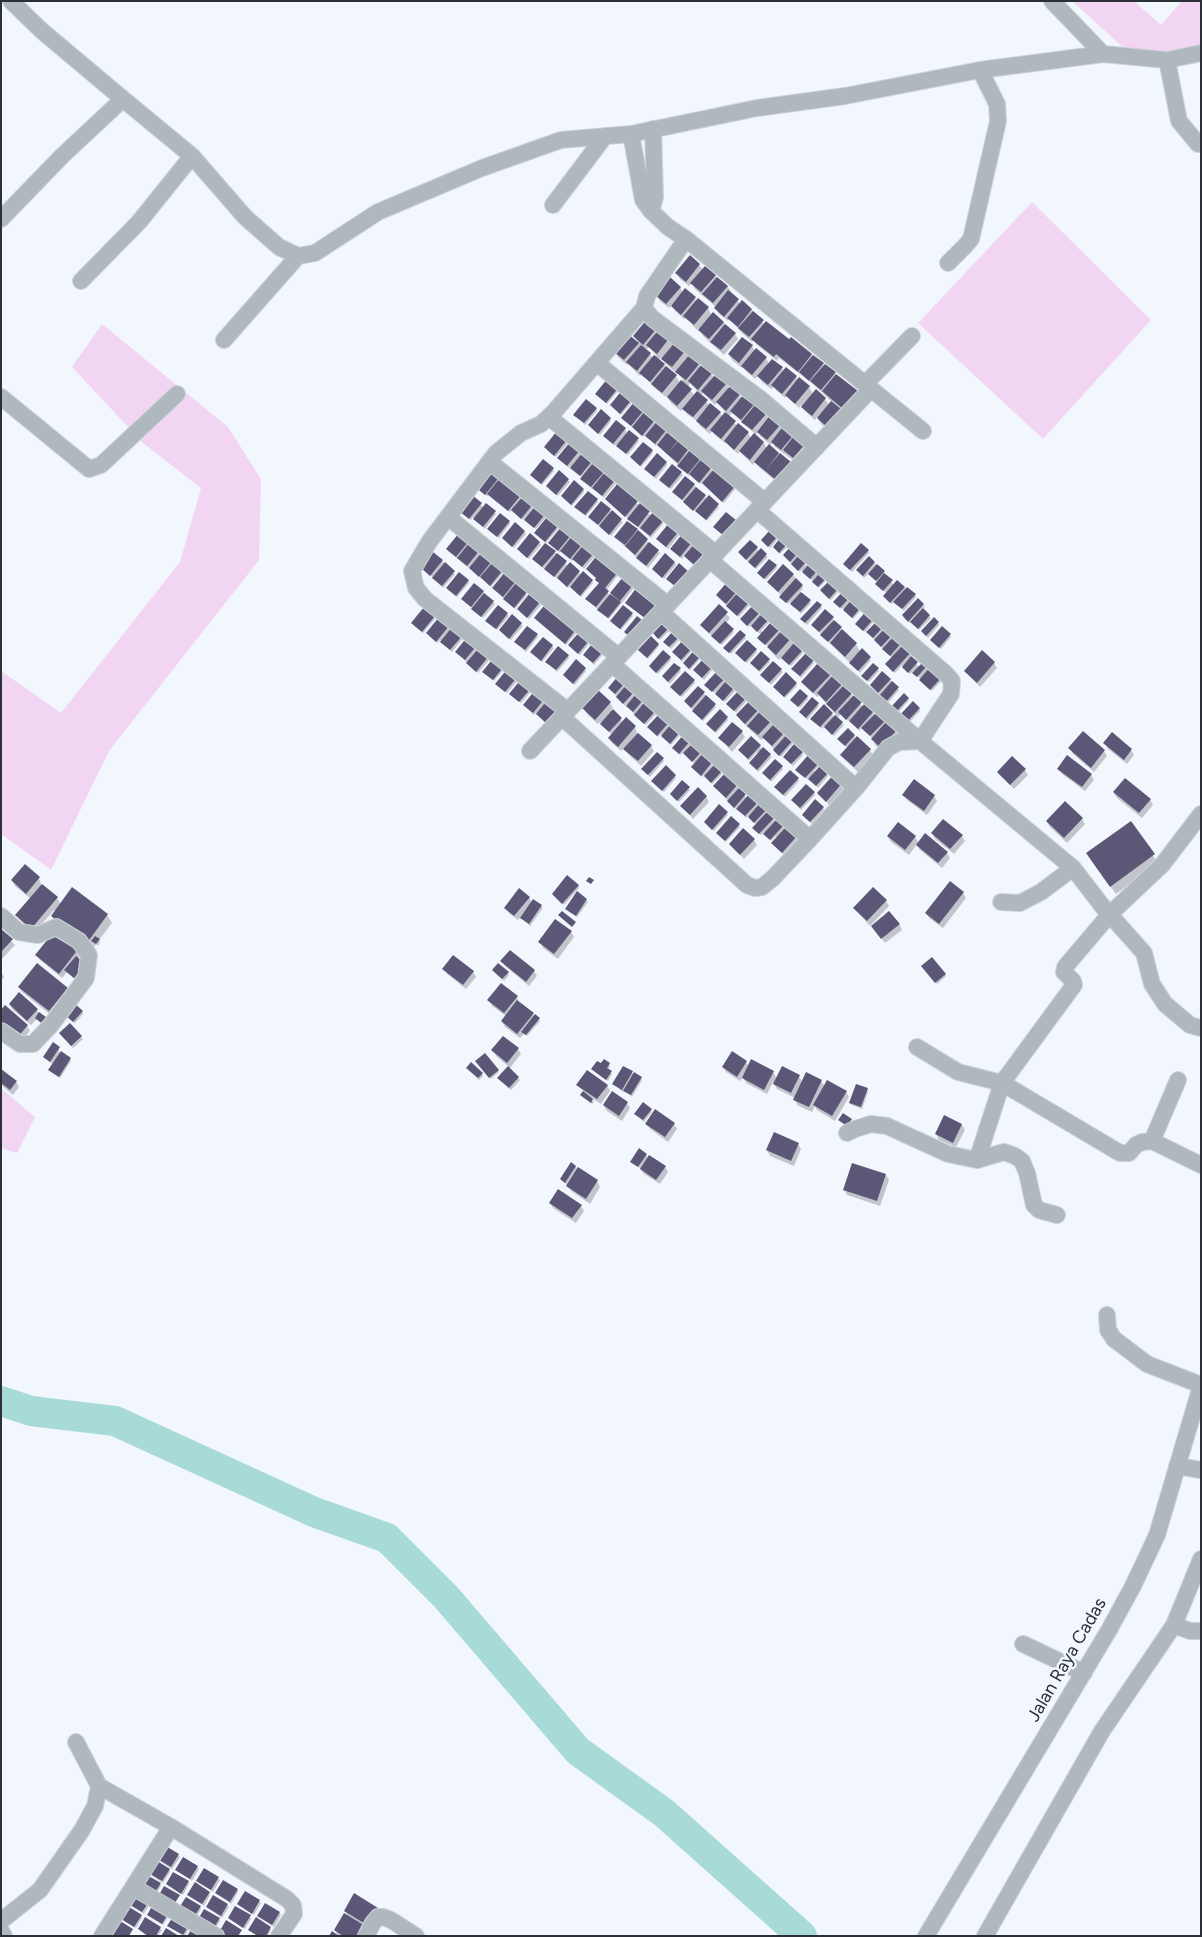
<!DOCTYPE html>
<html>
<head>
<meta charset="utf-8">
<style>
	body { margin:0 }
	#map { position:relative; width:1202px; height:1937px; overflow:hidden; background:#f2f7fe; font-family:Figtree,sans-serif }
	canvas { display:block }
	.frame { position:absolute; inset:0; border:2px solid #2b3036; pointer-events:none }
</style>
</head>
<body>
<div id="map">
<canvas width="1202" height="1937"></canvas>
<div class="frame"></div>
</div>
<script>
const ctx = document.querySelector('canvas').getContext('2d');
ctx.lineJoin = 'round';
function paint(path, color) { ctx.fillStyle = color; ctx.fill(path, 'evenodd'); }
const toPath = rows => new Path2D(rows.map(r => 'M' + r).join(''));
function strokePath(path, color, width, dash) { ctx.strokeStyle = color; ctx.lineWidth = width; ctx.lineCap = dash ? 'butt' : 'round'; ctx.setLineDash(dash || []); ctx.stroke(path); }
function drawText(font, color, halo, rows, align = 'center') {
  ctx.font = font + ' Figtree,sans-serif'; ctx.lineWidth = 5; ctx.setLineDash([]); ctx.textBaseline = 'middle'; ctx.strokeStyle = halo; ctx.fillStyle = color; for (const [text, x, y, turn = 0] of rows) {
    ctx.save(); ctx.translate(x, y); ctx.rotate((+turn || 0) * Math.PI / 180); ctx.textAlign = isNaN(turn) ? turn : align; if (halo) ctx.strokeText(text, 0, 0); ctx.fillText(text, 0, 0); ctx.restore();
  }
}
paint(toPath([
	[1072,1,1134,1,1161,25,1182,1,1201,1,1201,50,1137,60],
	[1032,202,1151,320,1043,439,918,323],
	[102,324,228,427,261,479,259,560,109,751,51,870,1,834,1,671,61,713,180,562,201,488,143,443,72,367],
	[1,1088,35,1117,17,1153,1,1148]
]), '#f2d5f3');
paint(toPath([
	[690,257,699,265,703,270,715,276,727,286,740,304,742,302,752,310,765,325,789,341,791,338,857,392,847,414,839,408,844,416,831,432,821,424,817,417,815,420,806,412,801,405,799,408,787,396,785,398,776,390,774,387,771,389,762,382,758,376,755,379,746,371,743,366,742,368,732,360,729,354,743,338,752,346,755,351,766,358,769,364,782,368,784,372,796,377,798,381,809,387,813,394,816,391,825,399,829,405,832,402,813,384,779,358,777,361,756,344,754,340,752,342,743,334,729,319,728,321,718,313,716,307,695,289,692,283,689,286,680,279,677,273],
	[680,287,683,293,695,298,697,302,708,308,712,316,723,322,735,334,738,339,724,355,703,336,699,328,697,330,686,318,684,319,675,311,672,305,669,308,660,301,657,295],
	[648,320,685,350,689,357,701,367,703,365,714,377,726,383,729,389,731,386,742,398,745,395,766,414,769,419,772,416,810,447,797,463,775,447,773,443,769,446,790,463,779,484,759,467,755,462,753,465,744,456,740,451,738,454,726,442,725,443,715,435,712,431,710,434,700,426,697,421,687,414,683,408,681,411,671,403,667,396,666,397,656,389,642,374,640,376,628,364,627,365,618,357,615,352,628,335,639,344,634,336],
	[649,347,656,355,653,358,646,350],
	[661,357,666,364,675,372,676,370,683,380,680,383,676,376,659,360],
	[690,383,698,392,695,396,688,387],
	[703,393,715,405,717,402,726,413,723,417,720,413,710,406,701,396],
	[732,412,755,434,751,438,748,433,737,426,729,417],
	[758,432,761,437,770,444,767,449,764,443,755,436],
	[609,380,619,390,607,404,598,396],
	[632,399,633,401,621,415,611,405],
	[634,404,656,424,670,431,701,462,734,487,735,489,724,503,703,482,701,484,690,474,689,476,657,444,656,446,646,435,644,437,624,420],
	[596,408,597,411,585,425,575,415],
	[610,418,611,421,600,435,589,425],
	[625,429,627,434,639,441,628,455,616,444,615,446,604,436],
	[557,433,568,443,556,457,547,450],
	[579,451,582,455,583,454,604,475,605,474,616,483,604,498,593,487,592,489,583,481,583,478,570,466,569,468,558,458],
	[652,451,653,453,641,467,631,458],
	[666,462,667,465,656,479,645,469],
	[672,466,683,475,671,489,662,482],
	[553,469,554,471,542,485,532,476],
	[488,473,499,482,548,515,536,529,524,518,523,520,512,510,510,512,489,494,487,496,478,489],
	[568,480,570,482,558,496,549,489],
	[618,485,640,506,640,505,651,516,662,521,663,524,651,538,608,501],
	[694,485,707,499,719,507,707,521,675,494],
	[583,490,584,492,572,506,562,496],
	[472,496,484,508,486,505,496,514,485,529,473,517,471,520,462,513],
	[597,500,598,502,586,516,577,509],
	[601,503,623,522,611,536,591,519],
	[509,522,510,524,499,538,490,531],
	[628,523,660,553,648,568,617,539],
	[669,525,680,534,668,549,659,541],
	[557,527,558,529,546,543,536,533],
	[561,529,596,555,584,569,574,559,572,561,561,551,560,553,551,545],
	[524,532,526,534,514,548,505,541],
	[459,535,502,571,503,573,491,587,470,567,469,568,448,551,447,549],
	[683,535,707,552,696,566,684,555,682,559,671,549],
	[776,537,777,540,770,548,763,542],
	[781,539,788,546,780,554,775,549],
	[540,543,541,545,529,559,520,552],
	[757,548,759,552,768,557,756,569,739,553],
	[868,551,869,553,852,572,845,566,844,564],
	[555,552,568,566,592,581,593,583,581,597,570,586,568,588,557,577,556,578,545,567,544,569,535,561],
	[796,554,808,567,829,577,819,588,802,570,800,572,784,556],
	[599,555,618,575,606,591,610,596,623,579,634,588,609,619,588,601,600,584],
	[869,558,884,572,884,575,894,585,904,587,906,590,915,595,916,597,904,611,894,601,892,604,886,598,887,593,878,586,878,583,869,573,864,578,859,573,858,571],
	[442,561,455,574,443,588,422,567],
	[674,562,676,565,664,579,655,571],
	[776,566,777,568,766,580,760,575],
	[793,575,803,588,800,592,811,603,801,614,790,602,788,604,782,599,782,596,768,582],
	[468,581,469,583,457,597,448,590],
	[515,581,527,595,515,609,495,590],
	[728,583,751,603,739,617,718,597],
	[837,590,838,592,831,600,823,593],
	[845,590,862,609,853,619,843,608,842,609,836,604],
	[483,592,495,604,483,618,464,601],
	[540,603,541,605,529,619,520,612],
	[755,605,771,620,761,631,763,632,779,630,781,634,795,642,794,644,803,653,791,666,782,657,779,660,772,653,768,646,759,640,761,635,751,625,749,627,743,621],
	[923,605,925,607,922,609,931,618,919,630,911,621,910,623,904,618],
	[719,606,730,618,726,624,734,632,722,645,705,630,702,625],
	[821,606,822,608,807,625,803,621],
	[498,607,509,616,497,630,488,623],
	[632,614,633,616,621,630,612,623],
	[434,617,435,619,423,633,414,626],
	[833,617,833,621,856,644,860,652,871,660,860,673,814,627],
	[536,618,578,631,566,645],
	[876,619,865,632,856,624],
	[877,623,887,628,912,654,910,657,919,667,926,667,929,671,943,679,932,691,913,671,910,674,902,665,895,673,888,667,892,658,869,634],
	[938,623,939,625,928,638,924,634],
	[521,624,523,626,511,640,502,633],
	[448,627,451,631,463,638,452,652,440,640,438,643,429,636],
	[669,627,670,630,660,640,656,636],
	[943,628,951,637,941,649,933,642],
	[675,631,681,638,671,649,666,644],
	[537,635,538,637,526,652,517,644],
	[745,636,746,638,731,654,726,650],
	[468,638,490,659,478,673,456,652],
	[543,639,554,648,542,662,532,653],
	[684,640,693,650,682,662,673,652],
	[591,641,580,655,570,645],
	[658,644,659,646,648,659,641,652],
	[756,650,757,652,747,663,738,655],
	[606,651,594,665,584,655],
	[568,655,569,658,557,672,547,662],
	[704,655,690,670,684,664],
	[806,655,814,663,801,678,794,671],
	[670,658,671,660,658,674,651,668],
	[704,660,713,669,704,680,696,672],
	[769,660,770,662,760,672,753,666],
	[773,662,783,672,771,685,763,677],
	[994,663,997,668,980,687,965,671],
	[674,664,681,671,670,684,663,677],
	[506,667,494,681,485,674],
	[585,669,586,671,575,685,564,675],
	[878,669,879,671,869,682,864,678],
	[508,670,519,679,507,693,498,686],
	[830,675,832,679,834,676,863,707,887,722,886,723,896,732,899,737,884,753,875,745,873,739,862,727,859,731,849,720,848,721,841,714,837,718,844,725,834,736,824,726,822,729,813,721,832,714,834,718,836,715,819,695,817,697,803,682],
	[619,678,659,711,646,725,636,717,627,704,625,706,611,690],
	[728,678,725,681,735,691,725,702,715,692,714,693,706,685],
	[890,680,899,690,888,703,871,685],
	[694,681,695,683,682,697,673,690],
	[796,684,797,686,785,698,774,687],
	[698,687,716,707,703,721,687,703],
	[533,689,521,703,512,696],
	[741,690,749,698,736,713,729,706],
	[536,691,559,710,547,724,536,713,534,715,524,705],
	[807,697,808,699,800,708,793,702],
	[753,698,786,737,795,741,781,757,764,738,761,740,741,721,738,716],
	[908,698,909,700,897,714,893,710],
	[610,703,613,708,611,710,623,722,635,727,637,733,651,746,654,751,641,766,628,754,624,748,621,751,612,743,609,738,612,735,600,722,598,724,587,714,584,708],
	[818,704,819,706,807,720,800,712],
	[919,708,920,711,907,725,901,720],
	[661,714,680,735,671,745,661,734,658,737,650,729],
	[727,718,728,720,716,733,709,726],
	[742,732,745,737,732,752,720,738],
	[1083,733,1104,751,1107,756,1094,772,1073,754,1070,748],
	[854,735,856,739,870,750,873,755,858,772,845,760,842,755,848,748,840,741],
	[684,736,721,771,722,774,712,784,704,775,702,777,694,769,695,764,684,752,680,755,675,750],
	[1105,743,1131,750,1134,755,1127,764,1108,749],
	[760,746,762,750,764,749,772,757,758,772,750,763,759,754,757,752,749,761,739,750],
	[802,753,803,755,793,766,786,759],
	[663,759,664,761,650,777,644,771],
	[821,764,814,771,827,774,828,776,818,788,809,777,807,779,797,770],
	[782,767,783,769,771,782,763,773],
	[1059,769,1091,775,1094,780,1085,791,1062,774],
	[1025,770,1028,775,1014,789,998,772],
	[836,775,846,787,830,806,819,793],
	[675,776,676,778,664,792,654,783],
	[798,779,799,781,785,797,777,789],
	[682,782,690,790,679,802,671,794],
	[737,785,747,799,751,794,776,822,796,837,799,842,786,857,773,844,778,838,776,836,771,841,764,832,761,835,755,830,757,825,748,816,746,818,737,807,735,809,715,786],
	[814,793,815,795,801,810,792,800],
	[1114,793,1150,799,1153,805,1142,818,1117,798],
	[904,795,934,796,937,801,927,815,907,800],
	[706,796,709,802,693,819,682,806],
	[719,806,728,815,714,831,706,824],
	[823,808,824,810,812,824,804,817],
	[1082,819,1085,824,1067,843,1050,827,1047,822],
	[1130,822,1158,863,1116,894,1092,861],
	[739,825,740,827,726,842,718,835],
	[932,833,962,836,965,841,954,854,935,839],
	[888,837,915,837,919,843,947,853,950,858,942,868,920,850,917,844,909,855,891,842],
	[754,840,757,845,744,859,730,844],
	[25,866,39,878,41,884,57,898,61,904,107,915,112,923,99,940,100,942,98,946,96,944,92,951,57,925,52,916,56,912,54,910,34,933,20,920,17,915,31,899,15,886,12,880],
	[950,883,963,893,966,898,943,928,929,918,926,913],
	[578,885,579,888,564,905,553,894],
	[529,897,532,903,541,906,543,908,530,926,521,917,518,920,509,913,506,908],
	[586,900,588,902,577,917,568,911],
	[886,901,889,906,870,926,854,908],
	[899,924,902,930,885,943,872,926],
	[1,930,15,945,1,960],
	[56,931,81,954,78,959,85,965,76,980,67,972,62,978,40,960,37,955],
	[571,932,574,937,558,959,543,948,540,942],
	[510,951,534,971,537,976,529,986,505,966,502,961],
	[444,969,473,971,476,977,466,989,447,974],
	[924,969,945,974,946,976,937,984],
	[493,971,508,973,509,975,504,981],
	[1,972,4,977,1,981],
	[19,987,67,989,70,994,52,1016,22,992],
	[517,997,519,1003,540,1021,527,1036,524,1034,520,1038,505,1027,502,1022,506,1016,492,1006,489,1000],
	[10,1005,37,1010,47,1028,37,1019,31,1025,13,1010],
	[82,1011,83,1014,75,1023,66,1016],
	[1,1026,27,1026,30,1031,20,1043],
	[62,1036,81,1037,83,1039,73,1048],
	[504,1037,518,1049,521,1054,509,1069,520,1080,511,1090,499,1078,509,1067,496,1056,493,1050],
	[59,1048,59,1052,71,1061,60,1078,51,1072,50,1070,54,1065,44,1057],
	[746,1062,749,1067,773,1072,777,1079,799,1076,802,1082,821,1081,825,1087,846,1092,849,1097,835,1121,817,1110,815,1106,812,1112,797,1105,795,1098,777,1089,773,1082,767,1094,746,1083,743,1077,740,1081,726,1072,723,1067],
	[478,1063,498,1070,499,1072,491,1079],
	[609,1064,610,1066,608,1070,612,1074,608,1081,593,1069],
	[469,1070,482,1074,483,1076,479,1080],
	[1,1071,16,1082,19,1087,13,1095,1,1085],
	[632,1072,634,1076,641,1078,642,1080,632,1097,624,1090,623,1092,613,1084],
	[578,1085,607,1085,610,1091,601,1104,590,1097,594,1102,592,1104,583,1097,581,1095,584,1092],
	[867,1089,868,1092,862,1109,852,1105,850,1103],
	[627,1103,630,1108,622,1121,607,1111,604,1106],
	[651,1110,652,1112,644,1122,637,1116],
	[944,1117,962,1125,965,1130,956,1147,939,1140,936,1134],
	[647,1124,674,1124,677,1129,668,1142,650,1129],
	[798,1144,801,1149,794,1166,770,1156,767,1150],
	[646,1155,648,1158,665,1167,668,1172,660,1184,644,1174,640,1168,631,1162],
	[575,1166,578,1170,597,1181,600,1187,590,1204,571,1191,568,1186,561,1179],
	[886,1175,889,1180,880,1206,847,1195,844,1189],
	[550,1203,581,1206,584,1211,576,1223,553,1208],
	[178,1855,180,1857,172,1869,158,1860],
	[197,1867,199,1869,192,1881,176,1870],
	[204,1869,220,1880,213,1892,197,1881],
	[169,1870,170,1872,163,1883,149,1874],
	[188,1882,189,1884,183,1895,167,1884],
	[160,1884,161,1886,153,1898,139,1890],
	[237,1890,238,1892,231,1904,216,1893],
	[209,1893,210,1895,204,1906,188,1895],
	[214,1896,229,1907,222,1918,207,1907],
	[259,1901,261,1903,254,1915,238,1904],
	[151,1902,144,1914,130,1905],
	[200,1907,201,1909,194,1921,180,1913],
	[377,1909,367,1936,338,1936,335,1930,349,1918,345,1911],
	[279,1913,281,1915,274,1927,258,1916],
	[170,1914,163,1925,148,1915],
	[141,1915,142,1918,136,1928,121,1919],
	[250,1916,251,1919,245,1929,229,1918],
	[219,1919,220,1921,212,1934,198,1925],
	[191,1925,185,1936,169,1926],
	[160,1928,162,1930,158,1936,147,1936,139,1929],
	[270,1928,271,1930,268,1936,257,1936,249,1930]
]), '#0003');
strokePath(toPath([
	[1,1401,31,1411,115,1421,314,1512,387,1538,446,1597,578,1751,664,1813,802,1936]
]), '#a8dad7', 30);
paint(toPath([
	[690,255,700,264,686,282,675,273],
	[705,266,716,275,701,292,690,283],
	[670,277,681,287,666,304,655,295],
	[717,277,728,286,713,303,702,294],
	[685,288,696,297,681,315,671,306],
	[728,290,739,299,724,317,714,308],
	[698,298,709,307,694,325,683,316],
	[742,300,752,309,738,327,727,318],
	[753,311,764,320,749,337,738,328],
	[713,312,724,322,709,339,698,330],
	[648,318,658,327,643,345,633,336],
	[766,321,789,339,791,337,812,354,798,372,776,354,774,357,751,339],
	[725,324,736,333,721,350,710,342],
	[661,327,671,336,657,354,646,345],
	[628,334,639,343,624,360,613,351],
	[742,337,753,345,739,363,728,354],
	[676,341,686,350,672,367,661,359],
	[641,345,651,353,637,371,626,362],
	[756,348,767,357,752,375,741,366],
	[690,354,700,363,686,380,675,372],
	[654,355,665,364,650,382,639,373],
	[813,355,824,363,809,381,799,372],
	[772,359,783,367,768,385,757,376],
	[702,364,713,372,698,390,688,381],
	[825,364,836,372,821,390,810,381],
	[666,366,677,375,662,393,651,384],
	[786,367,797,376,782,394,771,385],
	[716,374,727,383,712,400,701,391],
	[836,374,858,391,843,409,822,391],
	[799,377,810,386,795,404,785,395],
	[608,378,619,387,606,403,595,394],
	[681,380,692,389,677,406,667,397],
	[731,385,741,393,726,411,716,402],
	[623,389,633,398,620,414,610,405],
	[816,389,826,398,812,416,801,407],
	[697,391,708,400,693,417,682,409],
	[745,393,756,402,741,420,730,411],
	[586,399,597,408,584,423,573,415],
	[831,401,842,410,827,427,817,418],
	[634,402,644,410,631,426,621,418],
	[710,403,721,412,706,429,696,421],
	[756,404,767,413,752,430,741,422],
	[601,409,611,418,598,434,588,425],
	[645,411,655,420,642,436,632,427],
	[725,412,736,421,721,439,710,430],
	[771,414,782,423,767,440,757,432],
	[616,420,626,428,613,444,603,436],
	[658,420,668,428,655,444,645,436],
	[738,423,749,432,734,450,724,441],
	[785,424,796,432,781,450,771,442],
	[670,429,680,438,667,454,657,445],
	[629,430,639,438,626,454,616,446],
	[557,431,567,440,554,456,544,447],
	[797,432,808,441,793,458,783,450],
	[754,433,764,442,750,460,739,451],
	[680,439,690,447,678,463,667,454],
	[570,442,580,450,567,466,557,458],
	[643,442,653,450,640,466,630,457],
	[769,444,779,453,765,471,754,462],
	[690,450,701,458,688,474,677,466],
	[583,452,593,460,580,476,570,468],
	[657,453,667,462,654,477,644,469],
	[780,453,791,462,776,480,765,471],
	[702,458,712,467,699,483,689,474],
	[543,459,554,468,541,484,530,475],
	[593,463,604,472,591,487,580,479],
	[672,464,682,472,669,488,659,480],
	[715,468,735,486,722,502,702,483],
	[559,470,569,479,556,495,546,486],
	[488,471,498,479,485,495,475,487],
	[605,472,615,480,602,496,592,488],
	[685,476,695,484,682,500,672,492],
	[500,478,521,495,508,511,487,494],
	[574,480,584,489,571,505,561,496],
	[618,483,638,501,625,517,605,499],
	[696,487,706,495,693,511,683,502],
	[588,491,598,499,585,515,574,507],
	[472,495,482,503,469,519,459,511],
	[524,495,534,503,521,519,511,510],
	[709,495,719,504,706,520,695,511],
	[601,501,611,509,598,525,588,517],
	[486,503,496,511,483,527,473,519],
	[640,503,650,511,638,527,627,519],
	[537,504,547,512,534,528,524,520],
	[612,510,622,519,609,535,599,526],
	[653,512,663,521,650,536,640,528],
	[726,512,736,520,724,536,713,527],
	[500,513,510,521,497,537,487,529],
	[547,517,558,526,545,542,534,533],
	[627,521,638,529,625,545,614,537],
	[515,522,525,531,512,547,502,538],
	[669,523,679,531,666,547,656,539],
	[561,527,571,535,558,551,548,543],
	[638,530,648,539,635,555,625,546],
	[770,530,777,537,768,547,761,540],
	[459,533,469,541,456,557,446,549],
	[530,533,540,542,527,558,517,549],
	[683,533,693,541,680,557,670,549],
	[573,535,583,543,570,559,560,551],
	[781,537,788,543,779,553,773,547],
	[750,540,758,547,746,560,738,552],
	[697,541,707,549,694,565,684,556],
	[470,542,480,550,467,566,457,558],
	[649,542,659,550,646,566,636,558],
	[545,543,556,551,542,567,532,559],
	[585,543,595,552,582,567,572,559],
	[861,543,869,550,850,570,843,564],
	[790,547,797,554,790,562,783,555],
	[761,548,767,554,755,568,748,562],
	[433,552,443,560,430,576,420,567],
	[482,552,492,561,479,577,469,568],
	[557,553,567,561,554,577,544,569],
	[599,553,618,572,605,588,609,591,596,607,585,599,599,583,595,580,596,578,586,569],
	[665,553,675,562,662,578,652,569],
	[799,555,806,562,798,571,791,564],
	[869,556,875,562,863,576,856,570],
	[769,559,777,565,764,579,757,573],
	[445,562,455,571,442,586,432,578],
	[493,562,503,570,490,586,480,577],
	[570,562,580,571,567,587,557,578],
	[679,563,689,572,676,587,666,579],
	[810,563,818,570,810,579,802,572],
	[783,564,794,574,778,592,767,582],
	[877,564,885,571,876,581,868,574],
	[823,569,829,575,818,587,812,582],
	[583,571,593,580,580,596,570,587],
	[459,572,469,580,456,596,446,588],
	[505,572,516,581,503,597,492,588],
	[884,573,893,580,883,591,875,584],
	[623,577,633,585,620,601,610,593],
	[796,578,803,585,786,603,779,597],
	[897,580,905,587,890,603,883,596],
	[728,581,738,590,726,604,716,595],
	[829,581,838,589,829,599,820,590],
	[474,583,484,591,471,607,461,599],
	[516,583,527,592,514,608,503,599],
	[637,587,659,603,646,619,625,603],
	[907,587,916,594,902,609,893,602],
	[845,589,852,595,840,608,833,602],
	[740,590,751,600,737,616,726,606],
	[801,592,811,600,800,612,790,604],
	[484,593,494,601,481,617,471,609],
	[530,593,540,602,527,618,517,609],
	[610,594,621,602,608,618,597,610],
	[853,598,862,606,852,618,843,610],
	[918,598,924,604,908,622,902,615],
	[817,601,822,605,805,623,800,619],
	[547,602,577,628,565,644,534,618],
	[755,603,762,610,747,626,740,619],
	[719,604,728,612,709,633,700,625],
	[498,605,508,613,496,629,485,621],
	[623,605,633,613,620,629,610,621],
	[424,607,435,616,422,632,411,623],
	[923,608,930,615,918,629,910,622],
	[825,609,834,617,819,632,811,625],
	[868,609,876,616,863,631,855,624],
	[764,611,771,617,757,632,751,626],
	[512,614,522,623,509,639,499,630],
	[637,616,647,624,634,640,624,632],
	[439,617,449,626,436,642,426,633],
	[934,617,939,622,926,636,921,631],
	[834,620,842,627,828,642,820,635],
	[664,621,670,627,658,639,653,633],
	[725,621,734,629,720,644,711,636],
	[877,621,883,627,873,638,866,632],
	[771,622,780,629,765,645,757,638],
	[453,626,463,635,450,650,440,642],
	[527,626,538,634,525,650,514,642],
	[887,626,894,633,881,647,874,640],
	[942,626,951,634,939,648,930,640],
	[784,628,793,636,776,655,767,647],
	[675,629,681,635,669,647,663,642],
	[842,629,857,643,845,657,830,643],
	[581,630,591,638,578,654,568,645],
	[740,630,746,635,729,653,723,648],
	[895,635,903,641,890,656,882,649],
	[468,636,478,644,465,660,455,652],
	[651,636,659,644,647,658,638,650],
	[543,637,553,645,541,661,530,652],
	[596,639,606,648,593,663,583,655],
	[684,639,693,647,681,660,672,652],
	[747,640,757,649,745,662,735,653],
	[794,643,802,651,789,665,781,658],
	[904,644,912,651,893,672,885,664],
	[558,646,569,655,556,670,545,662],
	[698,646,704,652,689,669,683,663],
	[479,648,489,656,476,672,466,663],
	[862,648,871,657,858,671,849,663],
	[663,650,671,657,656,673,649,666],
	[982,650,995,662,977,683,964,671],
	[761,651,770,659,759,671,750,663],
	[806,653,814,660,800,676,791,669],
	[495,656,506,664,493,680,482,672],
	[911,656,918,662,908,673,902,667],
	[704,658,713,666,702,678,693,670],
	[576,659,586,668,573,684,563,675],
	[773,661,782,669,769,683,760,675],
	[923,662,927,666,917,677,912,673],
	[674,663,681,668,668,682,662,676],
	[818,663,831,674,813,693,801,682],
	[873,663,879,668,867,681,861,676],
	[931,666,943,676,930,690,919,680],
	[508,668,518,676,505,692,495,684],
	[720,668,728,675,712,692,704,685],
	[685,671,695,680,680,696,670,687],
	[882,671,891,679,878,693,870,685],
	[786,672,797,683,784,697,773,687],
	[834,674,844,682,826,702,817,693],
	[618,676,625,683,615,694,608,688],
	[522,678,533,686,519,702,509,694],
	[726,681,734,688,723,701,715,694],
	[892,681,899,687,886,702,879,696],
	[628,683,636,690,623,704,616,697],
	[845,684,853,692,835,712,826,704],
	[698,686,705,692,691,708,684,701],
	[741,688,749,695,734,711,726,704],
	[536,689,546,697,533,713,523,705],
	[800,689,808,696,798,707,790,700],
	[598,690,611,702,595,720,582,708],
	[637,693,644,699,633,712,626,706],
	[904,693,909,698,895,713,890,708],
	[706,695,716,704,702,720,692,711],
	[854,695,862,702,846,720,838,712],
	[753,697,763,705,745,724,736,715],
	[812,697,819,703,806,718,799,712],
	[549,698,559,707,546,723,536,714],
	[648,698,658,708,644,724,634,715],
	[913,701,920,708,905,724,898,717],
	[865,703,874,711,858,729,849,721],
	[824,704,833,713,820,727,810,719],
	[613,709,622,718,609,732,600,724],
	[720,709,728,717,715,732,706,724],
	[762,709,773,719,758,735,747,726],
	[878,711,887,719,870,736,861,728],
	[661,712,671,720,657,736,647,727],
	[835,715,843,722,832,735,824,727],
	[626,717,636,726,618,747,608,738],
	[732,722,743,731,729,747,718,738],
	[886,722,896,731,881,748,871,739],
	[775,723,785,732,772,746,762,737],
	[671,724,680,732,670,744,661,736],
	[848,728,855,735,845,746,837,739],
	[1083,731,1105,750,1091,768,1068,748],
	[789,732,795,738,779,756,773,750],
	[1112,732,1132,749,1124,760,1103,743],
	[638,733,652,745,638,761,623,749],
	[684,734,691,740,679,754,672,748],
	[751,736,761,745,748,759,738,750],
	[857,736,871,749,854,767,840,755],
	[693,743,702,751,692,762,683,753],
	[794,744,803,752,791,764,783,757],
	[763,747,771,754,757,770,749,763],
	[657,752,664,758,648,775,641,769],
	[704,752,713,761,701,776,691,767],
	[811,752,821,761,805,778,795,770],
	[1067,755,1092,774,1082,787,1057,769],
	[1012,756,1026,769,1010,785,997,772],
	[775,759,783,766,770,780,762,773],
	[715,764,722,771,711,783,704,776],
	[666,765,676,775,662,791,651,781],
	[820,766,828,773,816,786,808,779],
	[790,770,799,778,783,795,774,787],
	[726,772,738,784,726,798,713,786],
	[835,773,844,781,826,802,817,793],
	[1125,778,1151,799,1139,813,1113,792],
	[914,779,935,795,924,811,902,795],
	[682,780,690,787,677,801,670,794],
	[806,784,815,792,800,808,791,800],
	[698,787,707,796,690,815,680,806],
	[739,788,746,794,734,808,727,801],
	[751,792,760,800,745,816,736,809],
	[815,799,824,807,810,822,802,815],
	[1065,801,1083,818,1064,838,1046,821],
	[761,802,768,808,754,823,748,817],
	[719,804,728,812,712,830,704,822],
	[768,811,775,817,759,834,752,828],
	[731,816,740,824,725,841,716,833],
	[777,819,784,825,770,840,763,834],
	[943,819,963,835,950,849,931,833],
	[1131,821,1155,854,1110,887,1086,853],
	[898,822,916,836,905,850,887,836],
	[786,827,797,836,782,853,771,843],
	[743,828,755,839,740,855,729,844],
	[925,833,948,852,938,863,916,845],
	[25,864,40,877,26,894,11,880],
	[567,875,579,885,562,904,552,894],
	[589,877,594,880,591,884,586,881],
	[950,881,964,892,939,924,925,913],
	[42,884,58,897,31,929,15,915],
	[72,887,108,914,87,943,51,916],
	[873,887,887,900,867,921,853,908],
	[519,888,530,897,514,916,504,908],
	[577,891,587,899,576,916,565,909],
	[533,899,542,905,529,924,520,918],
	[562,911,576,922,572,927,558,915],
	[889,911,900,924,881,939,871,926],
	[555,919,572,931,554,954,538,942],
	[1,929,13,939,1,952],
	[56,929,79,948,59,974,35,955],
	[95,936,100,939,96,944,91,941],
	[510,950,535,970,526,982,500,961],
	[453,955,474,971,463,985,442,969],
	[76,956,86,964,74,978,64,970],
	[932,957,946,974,935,983,921,966],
	[37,963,68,988,49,1011,18,987],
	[498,963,509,972,502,979,492,970],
	[501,983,518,996,504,1013,487,1000],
	[19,992,38,1009,27,1021,9,1004],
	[517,1000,534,1013,517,1034,501,1021],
	[73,1002,83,1011,73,1022,63,1013],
	[5,1005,28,1025,17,1038,1,1025,1,1010],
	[39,1012,50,1020,45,1026,35,1018],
	[535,1014,540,1018,526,1035,521,1032],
	[70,1023,82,1036,71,1046,59,1033],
	[503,1036,519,1048,507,1063,491,1050],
	[53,1042,60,1047,50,1062,43,1057],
	[61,1051,71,1058,59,1077,48,1070],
	[732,1051,747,1061,737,1077,722,1067],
	[485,1053,499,1070,489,1078,475,1061],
	[604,1059,610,1063,607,1068,612,1071,606,1080,591,1069,597,1061,601,1063],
	[751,1059,774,1071,764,1090,742,1078],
	[471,1062,483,1073,478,1078,466,1068],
	[508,1066,519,1077,509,1088,497,1078],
	[623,1066,633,1071,622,1090,612,1084],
	[782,1066,800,1075,791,1093,773,1084],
	[1,1069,17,1081,10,1090,1,1083],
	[587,1070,608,1085,597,1099,576,1085],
	[634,1072,642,1077,631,1095,623,1091],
	[806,1072,822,1080,809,1107,793,1100],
	[827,1080,847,1091,832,1116,813,1105],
	[856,1084,868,1088,861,1107,849,1103],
	[583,1091,593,1099,591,1103,580,1095],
	[612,1091,628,1102,619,1116,603,1105],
	[643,1102,652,1109,643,1120,634,1114],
	[655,1109,675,1123,665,1137,645,1124],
	[843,1113,852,1119,847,1126,838,1120],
	[944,1115,962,1124,953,1143,935,1134],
	[774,1132,799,1143,791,1161,766,1150],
	[639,1148,647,1154,638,1167,630,1162],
	[649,1155,666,1166,656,1180,640,1169],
	[571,1162,576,1166,565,1183,560,1179],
	[852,1163,886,1174,877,1201,843,1190],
	[578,1167,598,1180,586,1199,566,1186],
	[558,1189,582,1205,572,1218,549,1203],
	[164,1845,179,1854,171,1867,156,1858],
	[183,1857,198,1866,190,1879,175,1870],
	[154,1859,170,1869,162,1881,147,1872],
	[204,1868,219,1877,211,1890,196,1881],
	[173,1872,189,1881,181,1894,166,1884],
	[145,1874,161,1883,152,1897,137,1888],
	[223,1880,238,1889,230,1902,215,1893],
	[195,1882,210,1892,202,1904,187,1895],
	[164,1886,180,1895,171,1909,156,1900],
	[135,1890,151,1899,142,1912,127,1903],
	[245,1891,260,1900,252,1914,237,1904],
	[354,1893,378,1908,367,1925,344,1911],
	[213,1895,228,1904,221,1916,206,1907],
	[186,1897,201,1906,192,1920,177,1911],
	[155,1901,170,1911,162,1924,147,1915],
	[265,1903,280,1912,272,1925,257,1916],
	[126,1905,142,1915,134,1927,118,1917],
	[235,1906,251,1915,243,1928,228,1918],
	[204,1909,220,1918,211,1932,196,1923],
	[176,1912,191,1922,183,1935,167,1926],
	[344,1913,367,1927,361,1936,343,1936,334,1930],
	[145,1917,161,1927,156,1936,148,1936,138,1929],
	[256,1917,271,1927,266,1936,258,1936,248,1930],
	[117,1919,133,1929,129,1936,115,1936,109,1932],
	[226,1920,242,1930,238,1936,221,1936,218,1934],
	[195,1924,209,1936,187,1936],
	[166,1928,179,1936,161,1936],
	[332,1931,339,1936,329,1936]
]), '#5c5777');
const minor = toPath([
	[11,1,42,31,123,99],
	[1052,1,1103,54],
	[1167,60,1179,121,1198,144],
	[553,205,605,136],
	[651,211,655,197,653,129],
	[1,219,62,156,123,99,192,156,245,217,279,247,298,256,315,253,378,212,482,168,561,140,631,134,757,108,845,96,980,70,1103,54,1167,60,1201,53],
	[686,239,647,296,644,308,652,318,763,401,817,447],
	[948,263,966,245,971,239,998,121,997,104,980,70],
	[81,281,139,222,192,156],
	[224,340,298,256],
	[597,363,765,502],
	[865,384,912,336],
	[871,389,923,431],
	[1,397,89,469,101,465,177,394],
	[549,417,716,554],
	[490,462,668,605],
	[757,510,945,673,952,681,951,694,920,741],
	[448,517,619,657],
	[710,560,920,741,1073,868,1103,907,1144,953,1152,984,1165,1004,1190,1025,1201,1028],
	[612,664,810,839],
	[568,711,425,599,416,588,412,571,429,542,496,453,521,433,541,424,553,413,644,308],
	[562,717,747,885,755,888,762,887,773,878,810,839,856,788,661,612],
	[530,751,871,389,686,239,668,227,651,211,643,200,631,134],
	[856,788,888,748,899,742,920,741],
	[1001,902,1020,903,1041,892,1073,868],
	[1,916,19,932,38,935,56,927,79,941,89,955,86,978,51,1025,33,1044,20,1044,1,1031],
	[917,1047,958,1072,1002,1083,1120,1153,1129,1153,1136,1145,1142,1142,1152,1141,1201,1165],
	[847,1133,855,1129,871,1124,887,1126,948,1154,977,1160,1004,1152,1015,1156,1022,1161,1027,1173,1034,1205,1039,1210,1057,1215],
	[1152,1141,1178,1080],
	[977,1160,1002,1083,1074,985,1073,981,1064,972,1065,967,1110,914,1162,865,1201,814],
	[1107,1315,1108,1330,1114,1339,1147,1364,1201,1385],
	[1177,1466,1201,1470],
	[1174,1625,1190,1631,1201,1631],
	[1023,1644,1084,1673],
	[99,1786,171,1827,287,1899,293,1905,294,1914,279,1936],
	[133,1887,216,1936],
	[1,1921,40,1890,82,1830,95,1806,99,1786,76,1742],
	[1,1931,4,1936],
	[102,1936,171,1827],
	[366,1936,373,1923,378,1917,383,1917,391,1920,416,1936],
	[926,1936,1109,1630,1133,1586,1157,1535,1201,1386],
	[985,1936,1102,1731,1174,1625,1201,1559]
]);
strokePath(minor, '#ced3da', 18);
strokePath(minor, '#afb8bc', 16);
drawText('18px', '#2b3036', '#f2f7fe', [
	["Jalan Raya Cadas",1067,1660,-60]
]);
</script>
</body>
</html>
